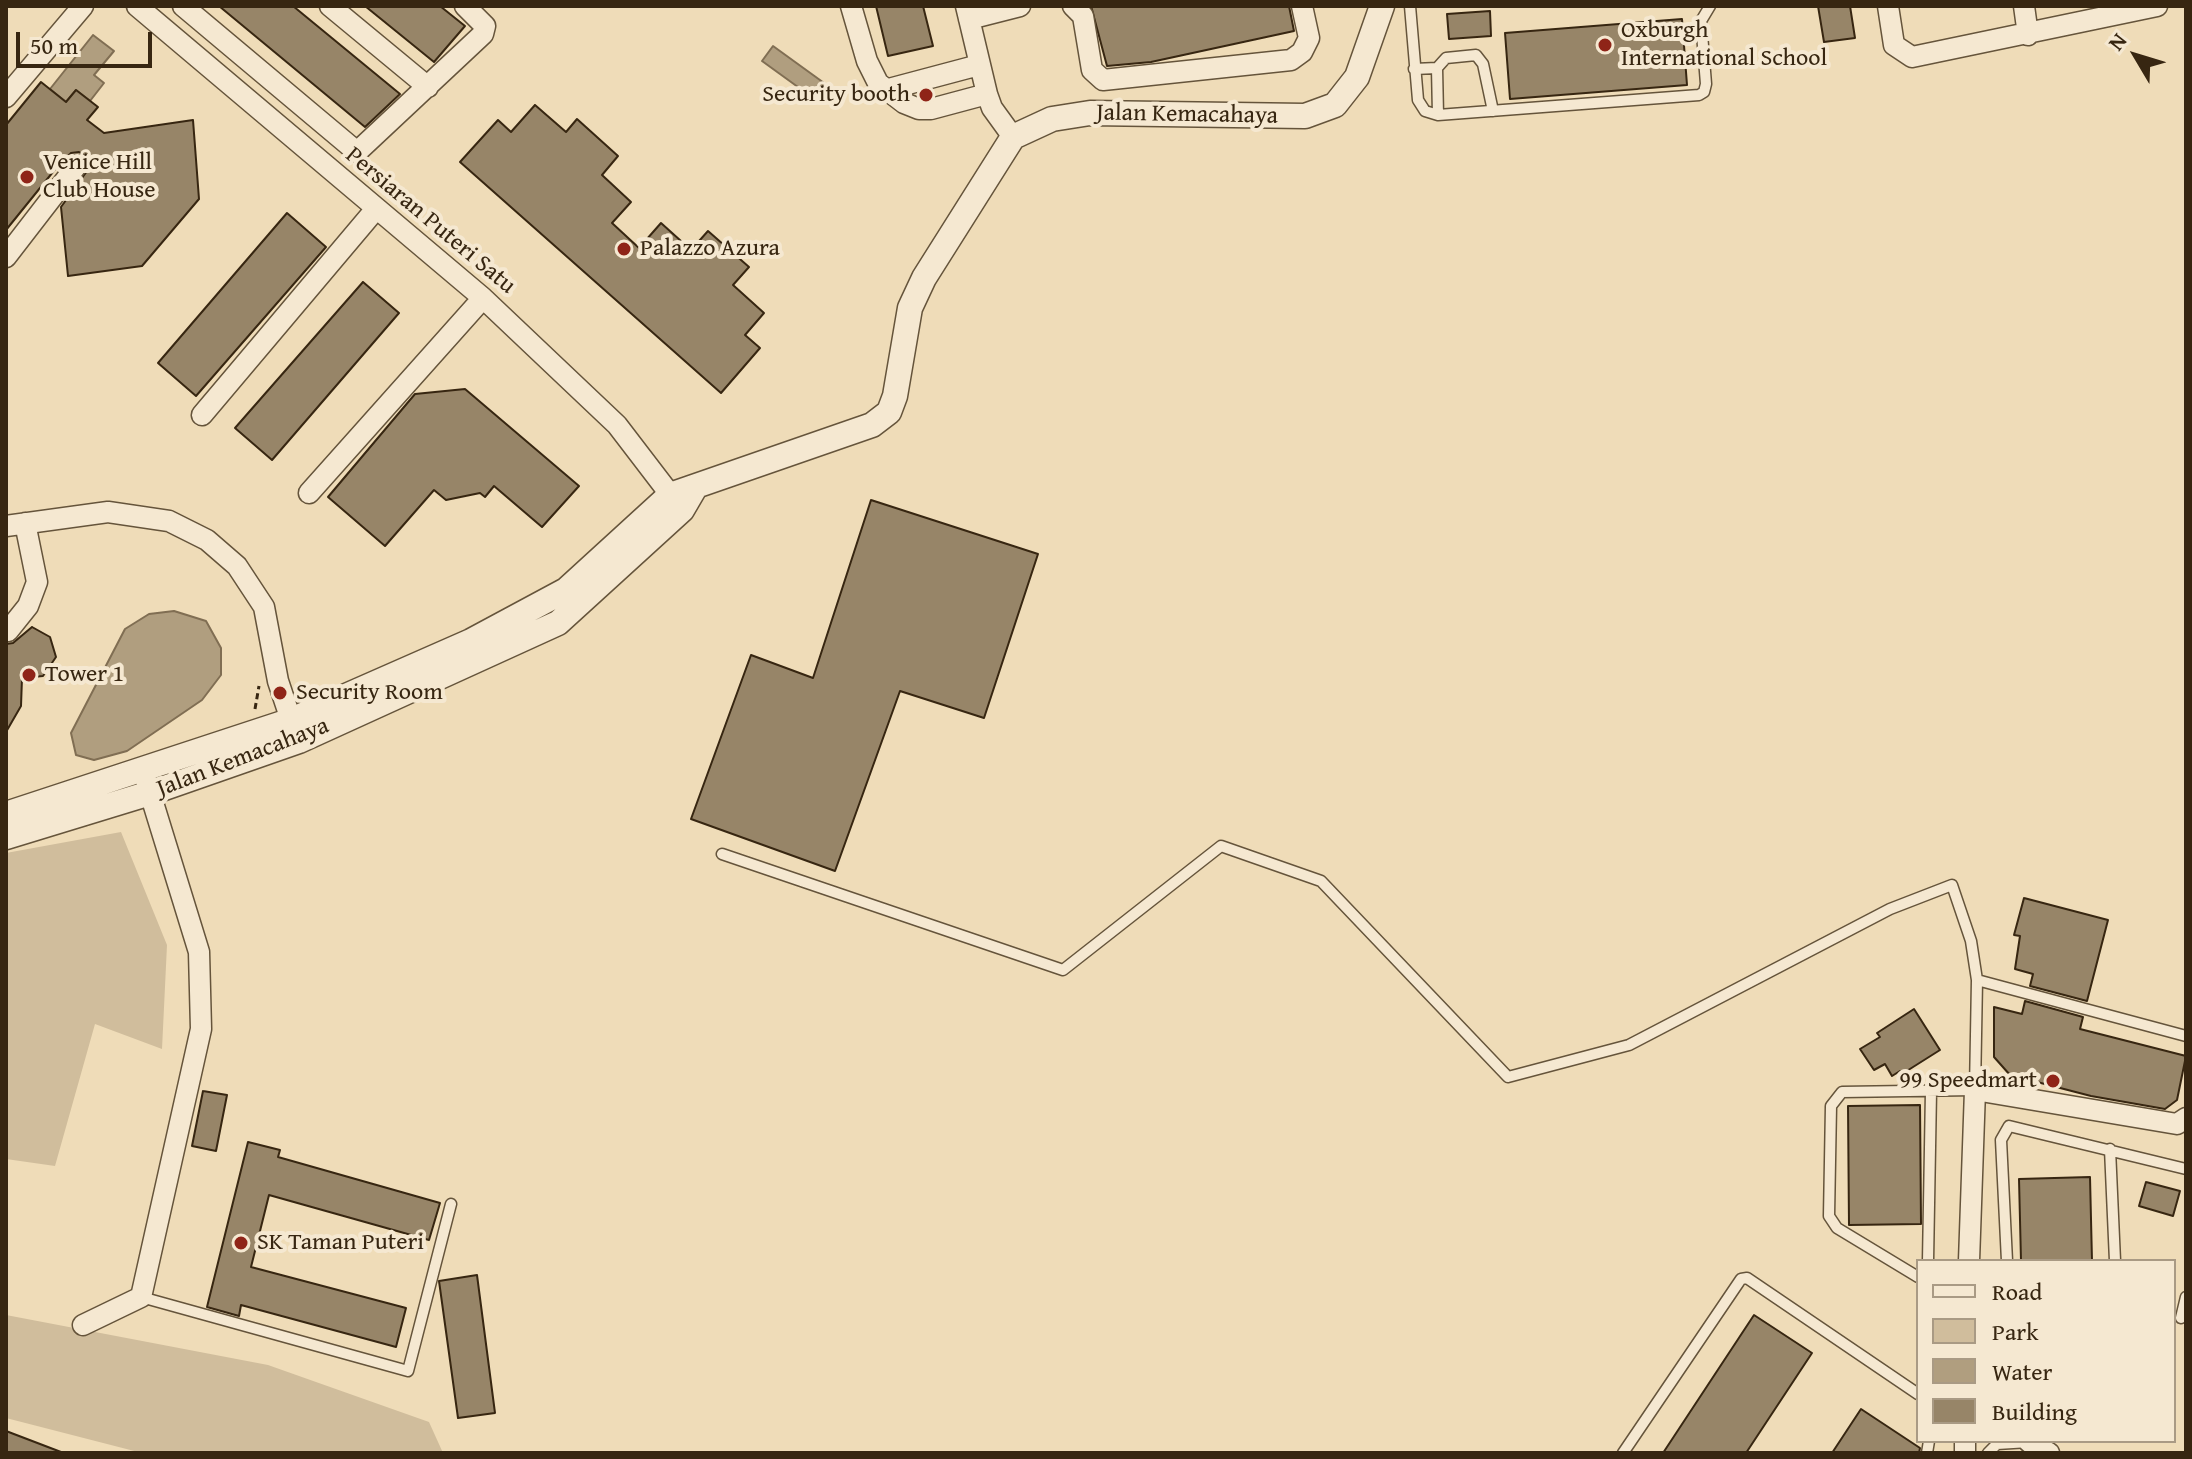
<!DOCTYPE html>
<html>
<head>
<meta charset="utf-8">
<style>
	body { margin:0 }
	#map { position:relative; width:2192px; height:1459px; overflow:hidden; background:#efdcb8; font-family:"Gentium Book Plus",serif }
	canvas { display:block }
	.frame { position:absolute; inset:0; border:8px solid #372611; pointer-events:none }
	.legend { position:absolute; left:1916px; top:1259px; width:260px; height:184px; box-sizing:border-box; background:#f5e8d1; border:2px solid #a99a84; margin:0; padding:10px 14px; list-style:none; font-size:24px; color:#372611 }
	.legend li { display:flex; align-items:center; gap:16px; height:40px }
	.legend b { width:40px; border:2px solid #a99a84 }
	.north { position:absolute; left:2096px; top:16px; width:80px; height:80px; -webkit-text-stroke:6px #f5e8d1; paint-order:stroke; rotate:308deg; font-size:22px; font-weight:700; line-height:32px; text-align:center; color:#372611 }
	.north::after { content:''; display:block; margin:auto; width:28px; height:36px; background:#372611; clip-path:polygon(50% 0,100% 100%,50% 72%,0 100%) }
	.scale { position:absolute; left:16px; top:32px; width:136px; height:36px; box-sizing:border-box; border:4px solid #372611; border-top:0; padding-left:10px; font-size:24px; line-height:28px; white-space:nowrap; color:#372611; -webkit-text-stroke:6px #f5e8d1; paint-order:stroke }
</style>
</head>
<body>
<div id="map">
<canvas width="2192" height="1459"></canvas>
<div class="frame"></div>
<ul class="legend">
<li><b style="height:10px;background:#f5e8d1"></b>Road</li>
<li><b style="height:22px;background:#d0bd9c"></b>Park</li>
<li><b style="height:22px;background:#b09e7f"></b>Water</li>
<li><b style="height:22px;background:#978568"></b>Building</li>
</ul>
<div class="north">N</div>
<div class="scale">50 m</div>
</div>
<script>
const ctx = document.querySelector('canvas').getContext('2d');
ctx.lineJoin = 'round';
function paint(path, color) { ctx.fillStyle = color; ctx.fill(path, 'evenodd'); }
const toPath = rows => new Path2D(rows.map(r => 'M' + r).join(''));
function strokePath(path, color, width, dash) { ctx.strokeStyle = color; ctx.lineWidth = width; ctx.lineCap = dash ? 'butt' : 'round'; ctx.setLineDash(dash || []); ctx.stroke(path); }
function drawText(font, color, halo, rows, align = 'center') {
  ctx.font = font + ' "Gentium Book Plus",serif'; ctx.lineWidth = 8; ctx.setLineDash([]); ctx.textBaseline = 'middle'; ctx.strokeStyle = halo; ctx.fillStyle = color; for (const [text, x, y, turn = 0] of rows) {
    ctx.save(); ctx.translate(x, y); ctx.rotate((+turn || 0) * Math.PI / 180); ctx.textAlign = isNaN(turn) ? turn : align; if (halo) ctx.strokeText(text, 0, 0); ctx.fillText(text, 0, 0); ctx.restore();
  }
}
paint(toPath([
	[121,832,167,945,162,1049,95,1024,55,1166,6,1159,6,853],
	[6,1315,268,1365,429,1422,443,1453,142,1453,6,1418]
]), '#d0bd9c');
const water = toPath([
	[93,35,114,51,94,75,104,83,90,101,76,90,66,102,50,89,93,35],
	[773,46,831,88,820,103,762,61,773,46],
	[174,611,206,621,221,648,221,675,202,700,127,751,94,760,76,755,71,733,125,629,149,614,174,611]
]);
paint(water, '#b09e7f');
strokePath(water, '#806e53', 2);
const building = toPath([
	[219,6,293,6,400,94,365,127,219,6],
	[365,6,440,6,465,26,434,62,365,6],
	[876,6,923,6,933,46,888,56,876,6],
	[1091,6,1289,6,1294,31,1151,62,1107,66,1091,6],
	[1818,6,1850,6,1855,38,1824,42,1818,6],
	[1490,11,1491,36,1449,39,1447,14,1490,11],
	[1682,19,1687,85,1510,99,1505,33,1682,19],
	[41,82,66,102,76,90,98,107,87,120,104,133,193,120,199,199,142,266,68,276,61,207,90,167,89,159,79,152,71,153,57,167,6,230,6,125,41,82],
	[535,105,566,132,577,119,618,156,602,175,631,202,612,223,639,248,661,223,691,250,708,231,749,267,733,285,764,313,745,335,760,348,721,393,460,162,498,120,511,132,535,105],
	[287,213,326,247,196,396,158,363,287,213],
	[363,282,399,313,272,460,235,428,363,282],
	[465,389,579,486,542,527,494,486,485,497,480,493,446,500,434,490,385,546,328,497,415,394,465,389],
	[871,500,1038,554,984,718,900,691,835,871,691,819,751,655,813,678,871,500],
	[32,627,50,637,56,657,43,676,22,678,21,706,6,732,6,644,13,643,32,627],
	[2024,898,2108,920,2087,1001,2030,986,2033,974,2015,969,2020,936,2014,935,2024,898],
	[2025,1001,2083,1017,2080,1029,2186,1056,2177,1100,2165,1109,2091,1096,2010,1075,1994,1057,1994,1007,2022,1014,2025,1001],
	[1914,1009,1940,1050,1902,1074,1900,1071,1892,1076,1885,1064,1874,1070,1860,1049,1880,1037,1877,1033,1914,1009],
	[203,1091,227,1095,216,1151,192,1146,203,1091],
	[1920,1105,1921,1224,1849,1225,1848,1106,1920,1105],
	[248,1142,280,1150,278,1157,440,1203,429,1240,269,1195,251,1267,406,1308,396,1347,241,1305,239,1316,207,1307,248,1142],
	[2090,1177,2092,1261,2021,1261,2019,1179,2090,1177],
	[2146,1182,2180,1191,2173,1216,2139,1206,2146,1182],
	[477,1275,495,1413,458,1418,439,1281,477,1275],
	[1754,1315,1812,1353,1746,1453,1663,1453,1754,1315],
	[1861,1409,1920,1448,1919,1453,1832,1453,1861,1409],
	[6,1431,61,1452,61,1453,6,1453,6,1431]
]);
paint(building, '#978568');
strokePath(building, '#372611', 2);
const service = toPath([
	[1410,6,1418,100,1425,111,1438,115,1699,95,1704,92,1706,84,1701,21,1710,6],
	[1414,69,1437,68],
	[1438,115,1437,68,1446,58,1476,55,1483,64,1493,111],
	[722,854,1063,970,1221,846,1321,881,1508,1077,1629,1045,1890,909,1952,885,1971,941,1977,980,1975,1090,1842,1092,1831,1106,1829,1216,1837,1228,1918,1277],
	[1977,980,2186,1036],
	[2110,1149,2115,1261],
	[1928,1261,1931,1091],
	[2007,1261,2001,1140,2009,1126,2186,1169],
	[141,1297,408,1371,451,1204],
	[2181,1318,2186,1297],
	[1623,1453,1741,1279,1747,1278,1918,1394],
	[1927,1453,1929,1441],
	[1988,1453,1997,1444,2029,1442]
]);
const minor = toPath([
	[137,6,483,298,617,425,679,506],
	[183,6,357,152,483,34,485,26,465,6],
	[330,6,428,87],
	[851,6,867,61,878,83,904,103,919,109,931,109,987,94],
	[966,6,987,94,992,108,1013,137],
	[1073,6,1083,16,1092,70,1103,80,1291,60,1302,52,1309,38,1302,6],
	[1888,6,1894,45,1912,57,2157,6],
	[2024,6,2028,35],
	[969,19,1020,6],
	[885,90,979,65],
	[6,97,83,6],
	[6,257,77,165],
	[202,415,375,210],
	[309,493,483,298],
	[6,526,108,512,169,521,207,540,237,566,264,607,278,681,296,735],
	[8,631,28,606,37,582,25,523],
	[1969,1261,1975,1090,2177,1124,2186,1118],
	[83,1325,141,1297,201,1029,199,952,146,780],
	[2029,1442,2049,1453],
	[1965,1453,1965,1441]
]);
const tertiary = toPath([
	[6,814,289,721,471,641,566,590,670,495,872,425,889,412,895,396,910,308,924,278,1013,137,1052,119,1090,113,1305,116,1335,105,1357,77,1382,6],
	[6,837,150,793,299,741,558,623,682,510,696,486]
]);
strokePath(service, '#65543b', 13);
strokePath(minor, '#65543b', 23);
strokePath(tertiary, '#65543b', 27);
strokePath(toPath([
	[255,709,259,686]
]), '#372611', 3, [6, 4]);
strokePath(service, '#f5e8d1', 10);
strokePath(minor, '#f5e8d1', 20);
strokePath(tertiary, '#f5e8d1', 24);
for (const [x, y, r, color] of [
	[1605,45,8,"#8f2418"],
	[926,95,8,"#8f2418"],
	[27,177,8,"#8f2418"],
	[624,249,8,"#8f2418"],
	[29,675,8,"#8f2418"],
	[280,693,8,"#8f2418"],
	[2053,1081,8,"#8f2418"],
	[241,1243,8,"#8f2418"]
]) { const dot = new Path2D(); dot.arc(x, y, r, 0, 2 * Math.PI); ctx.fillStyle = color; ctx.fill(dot); strokePath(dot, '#f5e8d1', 3); }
drawText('24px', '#372611', '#f5e8d1', [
	["Oxburgh",1621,31],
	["International School",1621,59],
	["Security booth",910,95,"right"],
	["Venice Hill",43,163],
	["Club House",43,191],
	["Palazzo Azura",640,249],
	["Tower 1",45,675],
	["Security Room",296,693],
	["99 Speedmart",2037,1081,"right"],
	["SK Taman Puteri",257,1243]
], 'left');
drawText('24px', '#372611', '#f5e8d1', [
	["Jalan Kemacahaya",1187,115,1],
	["Persiaran Puteri Satu",430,221,40],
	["Jalan Kemacahaya",243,758,-21]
]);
</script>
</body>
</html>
